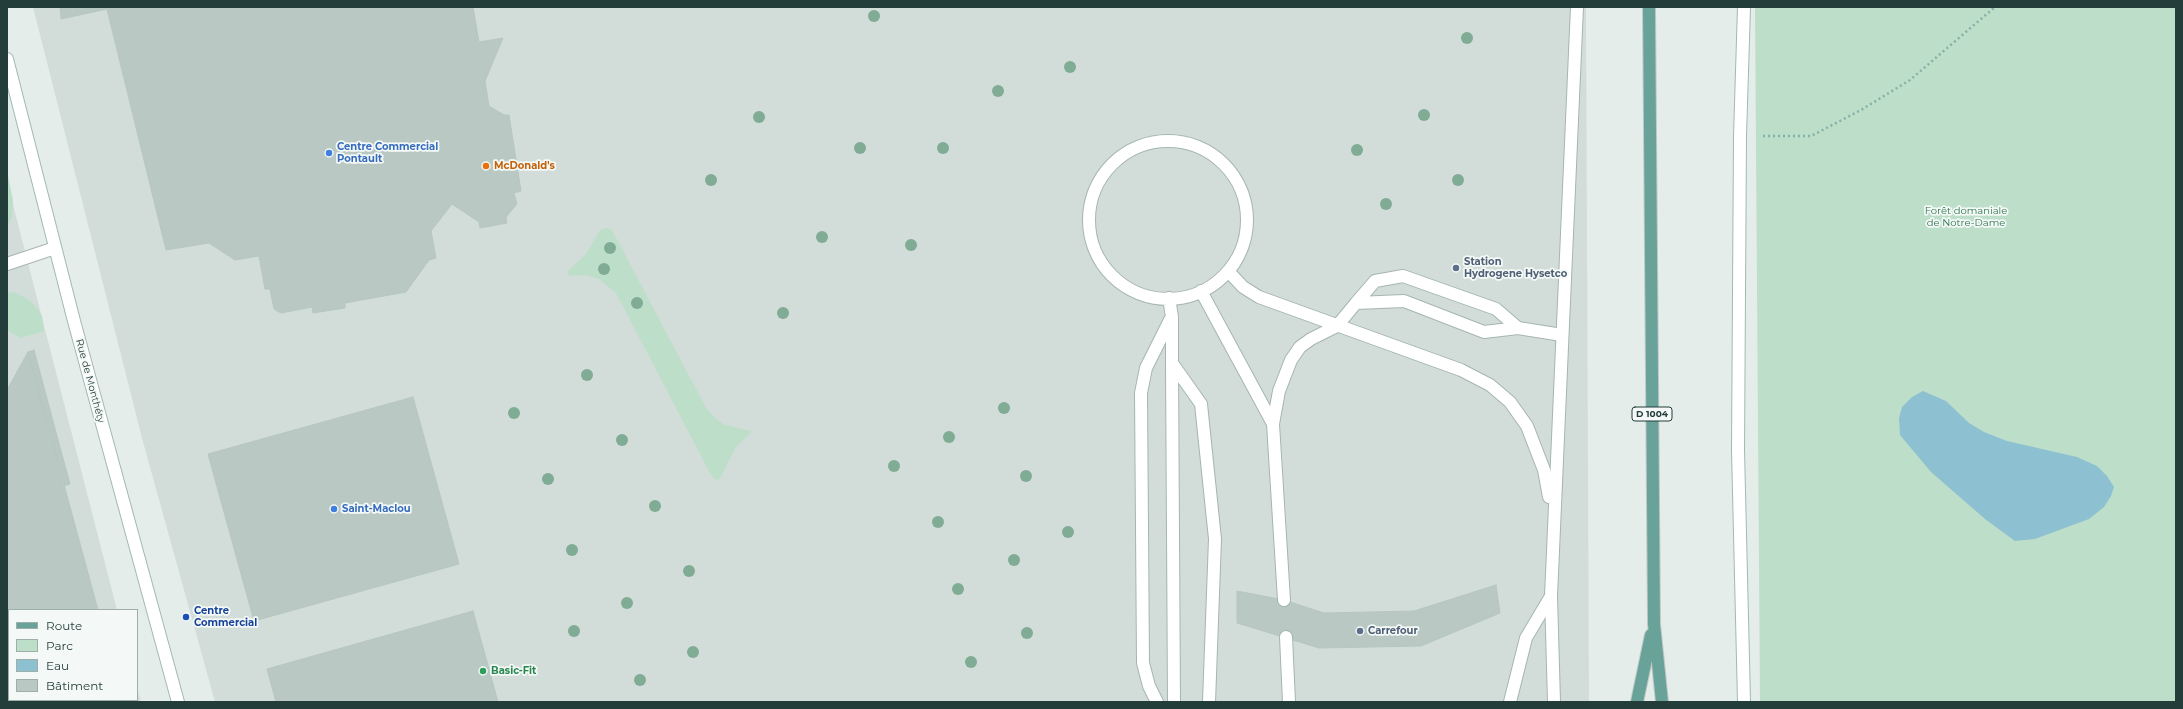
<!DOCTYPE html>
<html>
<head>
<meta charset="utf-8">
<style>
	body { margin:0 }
	#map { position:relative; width:2183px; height:709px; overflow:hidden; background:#e4edea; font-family:Montserrat,sans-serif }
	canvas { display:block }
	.frame { position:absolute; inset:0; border:8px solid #233e3a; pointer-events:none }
	.legend { position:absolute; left:8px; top:609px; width:130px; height:92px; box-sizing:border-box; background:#f4f9f7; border:1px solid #a0aeab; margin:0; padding:5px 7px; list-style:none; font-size:12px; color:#233e3a }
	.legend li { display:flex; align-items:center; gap:8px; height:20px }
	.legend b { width:20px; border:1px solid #a0aeab }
</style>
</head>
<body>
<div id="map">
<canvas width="2183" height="709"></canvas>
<div class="frame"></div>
<ul class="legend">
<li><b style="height:5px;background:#69a298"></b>Route</li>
<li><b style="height:11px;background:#bddec9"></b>Parc</li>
<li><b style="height:11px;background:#8dc1d1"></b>Eau</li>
<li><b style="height:11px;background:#b9c8c3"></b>Bâtiment</li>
</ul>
</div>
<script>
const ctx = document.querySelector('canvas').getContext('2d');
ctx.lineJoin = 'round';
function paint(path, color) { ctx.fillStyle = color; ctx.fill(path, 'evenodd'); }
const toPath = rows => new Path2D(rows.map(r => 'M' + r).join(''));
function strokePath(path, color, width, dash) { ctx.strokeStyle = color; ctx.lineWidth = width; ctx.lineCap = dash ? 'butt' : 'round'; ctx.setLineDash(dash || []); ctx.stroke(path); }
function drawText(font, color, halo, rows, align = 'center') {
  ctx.font = font + ' Montserrat,sans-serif'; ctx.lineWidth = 3.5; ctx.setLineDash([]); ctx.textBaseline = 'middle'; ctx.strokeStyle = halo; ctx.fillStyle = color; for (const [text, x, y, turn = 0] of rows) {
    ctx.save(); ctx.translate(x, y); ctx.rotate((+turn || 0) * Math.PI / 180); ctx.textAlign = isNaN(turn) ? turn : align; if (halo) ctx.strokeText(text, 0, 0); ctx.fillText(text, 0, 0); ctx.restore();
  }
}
paint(toPath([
	[33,7,1586,7,1589,702,215,702,143,442],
	[7,181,117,610,9,610,9,700,137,700,137,687,141,702,7,702]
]), '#d2ddd9');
paint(toPath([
	[1755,7,2176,7,2176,702,1760,702],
	[7,171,13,200,12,217,7,226],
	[607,228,612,230,706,408,715,418,725,425,751,431,750,434,736,447,719,480,715,479,711,475,616,293,599,279,586,275,570,276,567,272,586,254,600,230],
	[7,292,16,293,28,299,36,307,42,316,44,331,20,338,7,330]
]), '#bddec9');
paint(toPath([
	[1923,391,1946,401,1969,423,1984,432,2007,441,2077,457,2097,466,2107,476,2114,487,2111,496,2104,507,2089,519,2035,539,2015,541,1985,519,1931,472,1900,435,1899,418,1902,407,1912,397]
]), '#8dc1d1');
const building = toPath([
	[60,7,473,7,479,42,503,38,485,81,489,106,504,115,509,115,521,191,514,193,517,204,506,217,507,223,480,228,479,222,452,204,431,231,436,258,429,260,406,292,345,303,345,308,313,313,312,307,281,313,274,309,270,289,265,289,259,256,235,260,209,243,166,250,107,9,61,19,60,7],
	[34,350,58,440,52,441,28,352,34,350],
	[28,352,98,610,9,610,9,634,7,633,7,390,28,352],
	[413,397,459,564,254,621,208,454,413,397],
	[58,440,70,484,63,486,52,441,58,440],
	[1496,585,1500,613,1421,646,1319,648,1237,623,1237,591,1284,600,1324,613,1414,611,1496,585],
	[473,611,498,702,276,702,267,669,473,611],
	[7,633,9,634,9,700,120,700,121,702,7,702,7,633]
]);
paint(building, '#b9c8c3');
strokePath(building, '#b6c7c1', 1);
const lane = toPath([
	'1089 220a79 79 0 1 1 158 0a79 79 0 1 1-158 0Z',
	[1228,271,1243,287,1259,297,1461,370,1490,385,1510,402,1527,426,1544,470,1549,497],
	[1201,291,1273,424],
	[1169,298,1172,317,1172,363,1174,702],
	[1356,303,1375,281,1403,276,1496,309,1518,328],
	[1172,363,1201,404,1215,539,1209,702],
	[1284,600,1273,424,1279,391,1291,360,1300,347,1311,339,1337,326,1356,303,1404,301,1484,332,1518,328,1562,335],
	[1286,637,1289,702],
	[1157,702,1149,686,1143,663,1141,393,1146,368,1170,320],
	[1510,702,1526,638,1551,596],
	[1554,702,1551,596,1577,7]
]);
const street = toPath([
	[7,264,55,248]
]);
const secondary = toPath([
	[7,59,74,321,178,702],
	[1744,702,1738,450,1740,136,1744,7]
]);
const primary = toPath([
	[1649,7,1654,624,1662,702],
	[1637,702,1651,635]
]);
strokePath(lane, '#a6b5b2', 14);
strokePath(street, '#a6b5b2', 14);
strokePath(secondary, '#a2b9b3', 14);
strokePath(primary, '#c1c9c8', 14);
strokePath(toPath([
	[1763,136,1811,136,1861,110,1910,80,1995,7]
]), '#85b0a6', 2.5, [2, 3]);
strokePath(lane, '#fff', 12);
strokePath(street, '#fff', 12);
strokePath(secondary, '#fff', 12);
strokePath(primary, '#69a298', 12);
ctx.fillStyle = '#80ab95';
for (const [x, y] of [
	[874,16],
	[1467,38],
	[1070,67],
	[998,91],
	[1424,115],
	[759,117],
	[860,148],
	[943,148],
	[1357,150],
	[711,180],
	[1458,180],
	[1386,204],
	[822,237],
	[911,245],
	[610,248],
	[604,269],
	[637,303],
	[783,313],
	[587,375],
	[1004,408],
	[514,413],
	[949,437],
	[622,440],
	[894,466],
	[1026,476],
	[548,479],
	[655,506],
	[938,522],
	[1068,532],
	[572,550],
	[1014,560],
	[689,571],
	[958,589],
	[627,603],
	[574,631],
	[1027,633],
	[693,652],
	[971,662],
	[640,680]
]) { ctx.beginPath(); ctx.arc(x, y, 6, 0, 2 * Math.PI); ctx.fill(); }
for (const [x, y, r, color] of [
	[329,153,4,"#3f7fe0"],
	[486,166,4,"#e8710a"],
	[1456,268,4,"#5c6f8a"],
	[334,509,4,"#3f7fe0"],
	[186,617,4,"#1a4fb4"],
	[1360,631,4,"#5c6f8a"],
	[483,671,4,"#2e9e5b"]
]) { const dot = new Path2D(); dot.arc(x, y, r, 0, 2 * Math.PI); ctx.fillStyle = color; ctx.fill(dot); strokePath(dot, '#f4f9f7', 1.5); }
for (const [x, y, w] of [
	[1652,414,40]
]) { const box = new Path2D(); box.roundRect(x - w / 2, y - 7, w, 14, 3); ctx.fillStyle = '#f4f9f7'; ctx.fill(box); strokePath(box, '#233e3a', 1); }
drawText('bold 9px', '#233e3a', null, [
	["D 1004",1652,414]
]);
drawText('bold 10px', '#366cbe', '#f4f9f7', [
	["Centre Commercial",337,147],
	["Pontault",337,159],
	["Saint-Maclou",342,509]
], 'left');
drawText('bold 10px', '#c56008', '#f4f9f7', [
	["McDonald's",494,166]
], 'left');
drawText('10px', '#2e7550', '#f4f9f7', [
	["Forêt domaniale",1966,211],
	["de Notre-Dame",1966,223]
]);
drawText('bold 10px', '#4e5e75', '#f4f9f7', [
	["Station",1464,262],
	["Hydrogene Hysetco",1464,274],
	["Carrefour",1368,631]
], 'left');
drawText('10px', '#233e3a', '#f4f9f7', [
	["Rue de Monthéty",90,381,75]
]);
drawText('bold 10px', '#164399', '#f4f9f7', [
	["Centre",194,611],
	["Commercial",194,623]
], 'left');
drawText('bold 10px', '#27864d', '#f4f9f7', [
	["Basic-Fit",491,671]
], 'left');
</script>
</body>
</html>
